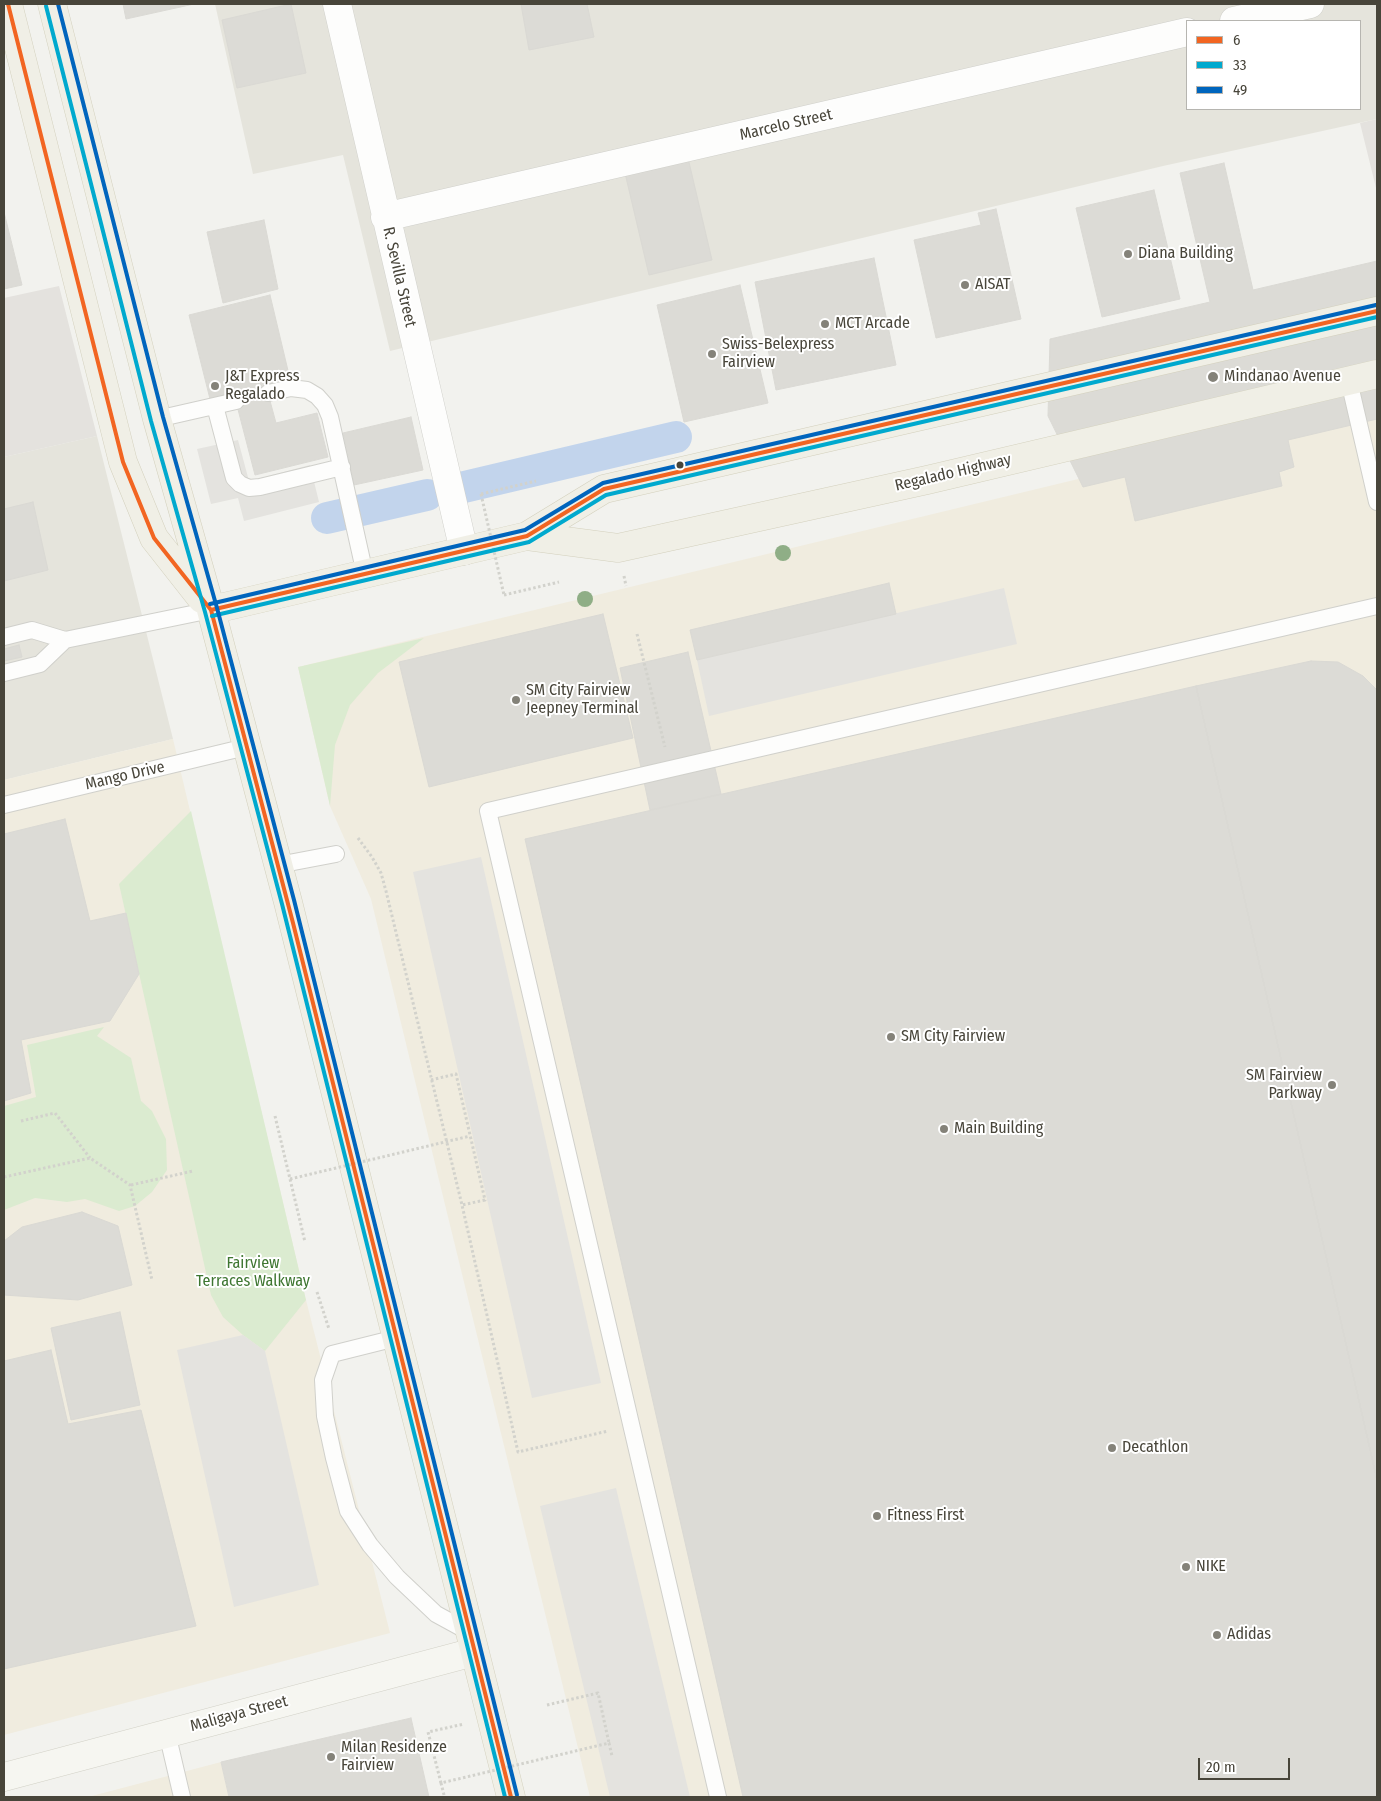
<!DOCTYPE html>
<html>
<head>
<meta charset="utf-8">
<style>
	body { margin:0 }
	#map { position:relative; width:1381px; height:1801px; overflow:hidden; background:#f2f2ee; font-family:"Fira Sans Condensed",sans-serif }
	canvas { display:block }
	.frame { position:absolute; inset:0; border:5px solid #48453a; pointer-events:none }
	.legend { position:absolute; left:1186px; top:20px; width:175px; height:90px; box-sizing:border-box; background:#fff; border:1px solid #b6b5b0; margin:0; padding:6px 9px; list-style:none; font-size:15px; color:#48453a }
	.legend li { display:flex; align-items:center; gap:10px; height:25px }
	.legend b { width:25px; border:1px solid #b6b5b0 }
	.scale { position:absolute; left:1198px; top:1758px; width:92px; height:22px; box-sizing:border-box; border:2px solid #48453a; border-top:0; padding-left:6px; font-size:15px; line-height:18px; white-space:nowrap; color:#48453a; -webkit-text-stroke:4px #fff; paint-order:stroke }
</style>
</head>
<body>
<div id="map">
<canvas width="1381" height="1801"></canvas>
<div class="frame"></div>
<ul class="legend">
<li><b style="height:6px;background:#f26522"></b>6</li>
<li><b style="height:6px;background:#00a9ce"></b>33</li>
<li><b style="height:6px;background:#0065bd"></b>49</li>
</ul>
<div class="scale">20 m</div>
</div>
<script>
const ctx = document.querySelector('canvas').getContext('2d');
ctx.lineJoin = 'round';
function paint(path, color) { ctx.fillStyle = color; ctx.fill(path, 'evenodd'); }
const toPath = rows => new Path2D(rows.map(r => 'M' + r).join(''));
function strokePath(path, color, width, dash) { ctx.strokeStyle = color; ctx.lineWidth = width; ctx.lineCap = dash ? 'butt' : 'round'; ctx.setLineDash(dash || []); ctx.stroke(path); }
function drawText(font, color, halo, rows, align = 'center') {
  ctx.font = font + ' "Fira Sans Condensed",sans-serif'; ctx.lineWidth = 4; ctx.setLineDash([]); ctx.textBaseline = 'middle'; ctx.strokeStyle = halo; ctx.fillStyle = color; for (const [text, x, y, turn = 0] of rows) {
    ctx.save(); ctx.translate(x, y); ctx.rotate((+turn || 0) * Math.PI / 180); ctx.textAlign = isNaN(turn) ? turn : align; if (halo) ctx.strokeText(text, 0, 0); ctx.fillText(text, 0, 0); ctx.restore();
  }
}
paint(toPath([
	[215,4,1377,4,1377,119,1163,166,390,351,343,155,253,174],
	[1187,21,1360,21,1360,109,1187,109],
	[97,436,173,739,4,780,4,457]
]), '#e5e4dc');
paint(toPath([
	[1377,407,1377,1797,590,1797,438,1176,371,899,330,806,298,667],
	[173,739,306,1300,390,1633,4,1735,4,780],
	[221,1762,229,1797,88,1797]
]), '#f0ecdf');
paint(toPath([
	[1377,119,1377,192,1360,123],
	[59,286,97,436,4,457,4,298]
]), '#e4e2de');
paint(toPath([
	[424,638,378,673,350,705,335,745,330,806,298,667],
	[191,811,306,1300,265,1351,243,1335,223,1317,211,1295,119,884],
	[104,1027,97,1036,131,1058,141,1101,152,1111,166,1139,167,1170,152,1192,135,1206,119,1211,85,1199,67,1202,35,1198,4,1210,4,1106,36,1097,27,1045]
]), '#dbebd0');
paint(toPath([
	[238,440,249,481,310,465,319,502,244,521,238,498,211,504,197,449],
	[1004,588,1017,644,709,716,697,660],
	[481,857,601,1383,532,1398,413,872],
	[243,1335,265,1351,319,1585,234,1607,177,1350],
	[616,1488,690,1797,610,1797,540,1506]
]), '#e4e3df');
strokePath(toPath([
	[460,488,676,437],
	[327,518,427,495]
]), '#c2d4ec', 32);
const building = toPath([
	[123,4,194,4,126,19,123,4],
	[291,4,306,73,237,88,222,20,291,4],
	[521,4,587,4,594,37,529,50,521,4],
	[688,158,712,260,649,275,625,173,688,158],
	[1224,163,1253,290,1377,261,1377,419,1288,440,1294,467,1279,472,1282,486,1135,521,1125,477,1083,487,1048,416,1050,339,1210,302,1180,173,1224,163],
	[1154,190,1180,299,1102,317,1076,208,1154,190],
	[996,209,1021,319,936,338,914,240,981,225,978,213,996,209],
	[4,212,22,285,4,289,4,212],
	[264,220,278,289,223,303,207,232,264,220],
	[874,258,896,365,776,390,755,282,874,258],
	[740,285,768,403,684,422,657,305,740,285],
	[270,295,290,379,210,399,189,315,270,295],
	[266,386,276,423,317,413,328,457,255,475,234,394,266,386],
	[411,417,423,470,354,485,343,433,411,417],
	[33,502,48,570,4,581,4,509,33,502],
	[889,583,896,614,697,660,690,630,889,583],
	[603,614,633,738,429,787,399,662,603,614],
	[19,645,22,657,4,661,4,649,19,645],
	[688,652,721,794,650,810,620,668,688,652],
	[1311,661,1338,662,1363,676,1377,690,1377,1480,1196,686,1311,661],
	[1196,686,1377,1480,1377,1797,743,1797,525,839,1196,686],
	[65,819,90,921,126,913,139,974,110,1021,21,1040,31,1093,4,1101,4,834,65,819],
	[82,1212,118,1226,132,1285,78,1300,4,1295,4,1241,22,1227,82,1212],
	[120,1312,140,1405,71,1420,51,1328,120,1312],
	[51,1350,68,1424,141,1410,196,1626,4,1669,4,1361,51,1350],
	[411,1718,429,1797,229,1797,221,1762,411,1718]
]);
paint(building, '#dcdbd6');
strokePath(building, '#dad9d4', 1);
const service = toPath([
	[1349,381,1377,502],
	[268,393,291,388,307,390,317,396,325,405,330,417,365,574],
	[215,406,234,478,240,484,249,488,260,487,342,467],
	[157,419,236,401],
	[4,637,32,630,65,640,211,610],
	[4,673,40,664,65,640],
	[4,805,246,747],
	[278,865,336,854],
	[396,1338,332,1354,323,1380,325,1416,334,1458,348,1511,370,1545,397,1577,436,1614,469,1632],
	[167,1733,182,1797],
	[718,1797,488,811,1377,606]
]);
const minor = toPath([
	[337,4,464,551],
	[1234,21,1310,4],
	[385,217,1187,32]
]);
const secondary = toPath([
	[4,1777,474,1652]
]);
const primary = toPath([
	[8,4,123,462,154,538,202,599],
	[52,4,157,419,211,610,288,902,511,1797],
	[527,536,618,548,927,480,1377,374],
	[211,610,527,536,604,489,1377,311]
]);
strokePath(service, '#d0d0cb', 18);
strokePath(minor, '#d0d0cb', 29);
strokePath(secondary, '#d2d1c7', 29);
strokePath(primary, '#d3d0bd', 29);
strokePath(toPath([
	[481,494,536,481],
	[624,576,626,586],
	[504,595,559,582],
	[637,634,665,747],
	[358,838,372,857,381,873,386,891,462,1205,518,1452,608,1431],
	[431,1080,456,1074,485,1200,462,1205],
	[275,1116,305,1242],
	[21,1121,55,1113,90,1158],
	[4,1177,90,1158,130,1185,152,1280],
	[131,1185,193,1171],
	[317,1292,329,1329],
	[547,1705,598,1693,609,1743],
	[441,1783,428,1732,464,1724]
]), '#d2d2cc', 3, [2.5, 2.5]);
strokePath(service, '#fdfdfc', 16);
strokePath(minor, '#fdfdfc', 28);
strokePath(secondary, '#f6f6f1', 28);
strokePath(primary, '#f0efe6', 28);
strokePath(toPath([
	[481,494,504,595],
	[290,1179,470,1136],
	[444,1795,441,1783,609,1743,612,1756]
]), '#d2d2cc', 3, [2.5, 2.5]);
strokePath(toPath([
	[8,4,123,462,154,538,211,610,293,923,511,1797],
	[211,610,527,536,604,489,1377,311]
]), '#f26522', 4);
strokePath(toPath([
	[46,6,151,421,205,612,282,904,505,1797],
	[212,616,529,542,606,495,1377,317]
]), '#00a9ce', 4);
strokePath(toPath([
	[58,4,163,417,217,608,294,900,517,1795],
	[210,604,525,530,603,483,1376,305]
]), '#0065bd', 4);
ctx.fillStyle = '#8fae86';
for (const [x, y] of [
	[783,553],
	[585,599]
]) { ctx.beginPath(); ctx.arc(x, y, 8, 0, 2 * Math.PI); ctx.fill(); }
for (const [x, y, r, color] of [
	[1128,254,5,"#848279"],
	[965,285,5,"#848279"],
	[825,324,5,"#848279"],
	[712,354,5,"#848279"],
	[1213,377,6,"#848279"],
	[215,386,5,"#848279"],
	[680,465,4.5,"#48453a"],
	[516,700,5,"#848279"],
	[891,1037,5,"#848279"],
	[1332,1085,5,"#848279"],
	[944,1129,5,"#848279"],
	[1112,1448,5,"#848279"],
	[877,1516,5,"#848279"],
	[1186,1567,5,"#848279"],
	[1217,1635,5,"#848279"],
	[331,1757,5,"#848279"]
]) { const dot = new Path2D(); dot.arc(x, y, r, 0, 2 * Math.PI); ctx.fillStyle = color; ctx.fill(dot); strokePath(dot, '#fff', 2); }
drawText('16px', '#48453a', '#fff', [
	["Marcelo Street",786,125,-13],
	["R. Sevilla Street",399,277,77],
	["Regalado Highway",953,473,-13],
	["Mango Drive",125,776,-13],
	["Maligaya Street",239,1714,-15]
]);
drawText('16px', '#48453a', '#fff', [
	["Diana Building",1138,254],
	["AISAT",975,285],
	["MCT Arcade",835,324],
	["Swiss-Belexpress",722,345],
	["Fairview",722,363],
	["J&T Express",225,377],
	["Regalado",225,395],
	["Mindanao Avenue",1224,377],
	["SM City Fairview",526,691],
	["Jeepney Terminal",526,709],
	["SM City Fairview",901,1037],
	["SM Fairview",1322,1076,"right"],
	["Parkway",1322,1094,"right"],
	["Main Building",954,1129],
	["Decathlon",1122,1448],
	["Fitness First",887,1516],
	["NIKE",1196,1567],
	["Adidas",1227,1635],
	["Milan Residenze",341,1748],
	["Fairview",341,1766]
], 'left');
drawText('16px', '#3e7631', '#fff', [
	["Fairview",253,1264],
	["Terraces Walkway",253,1282]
]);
</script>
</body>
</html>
